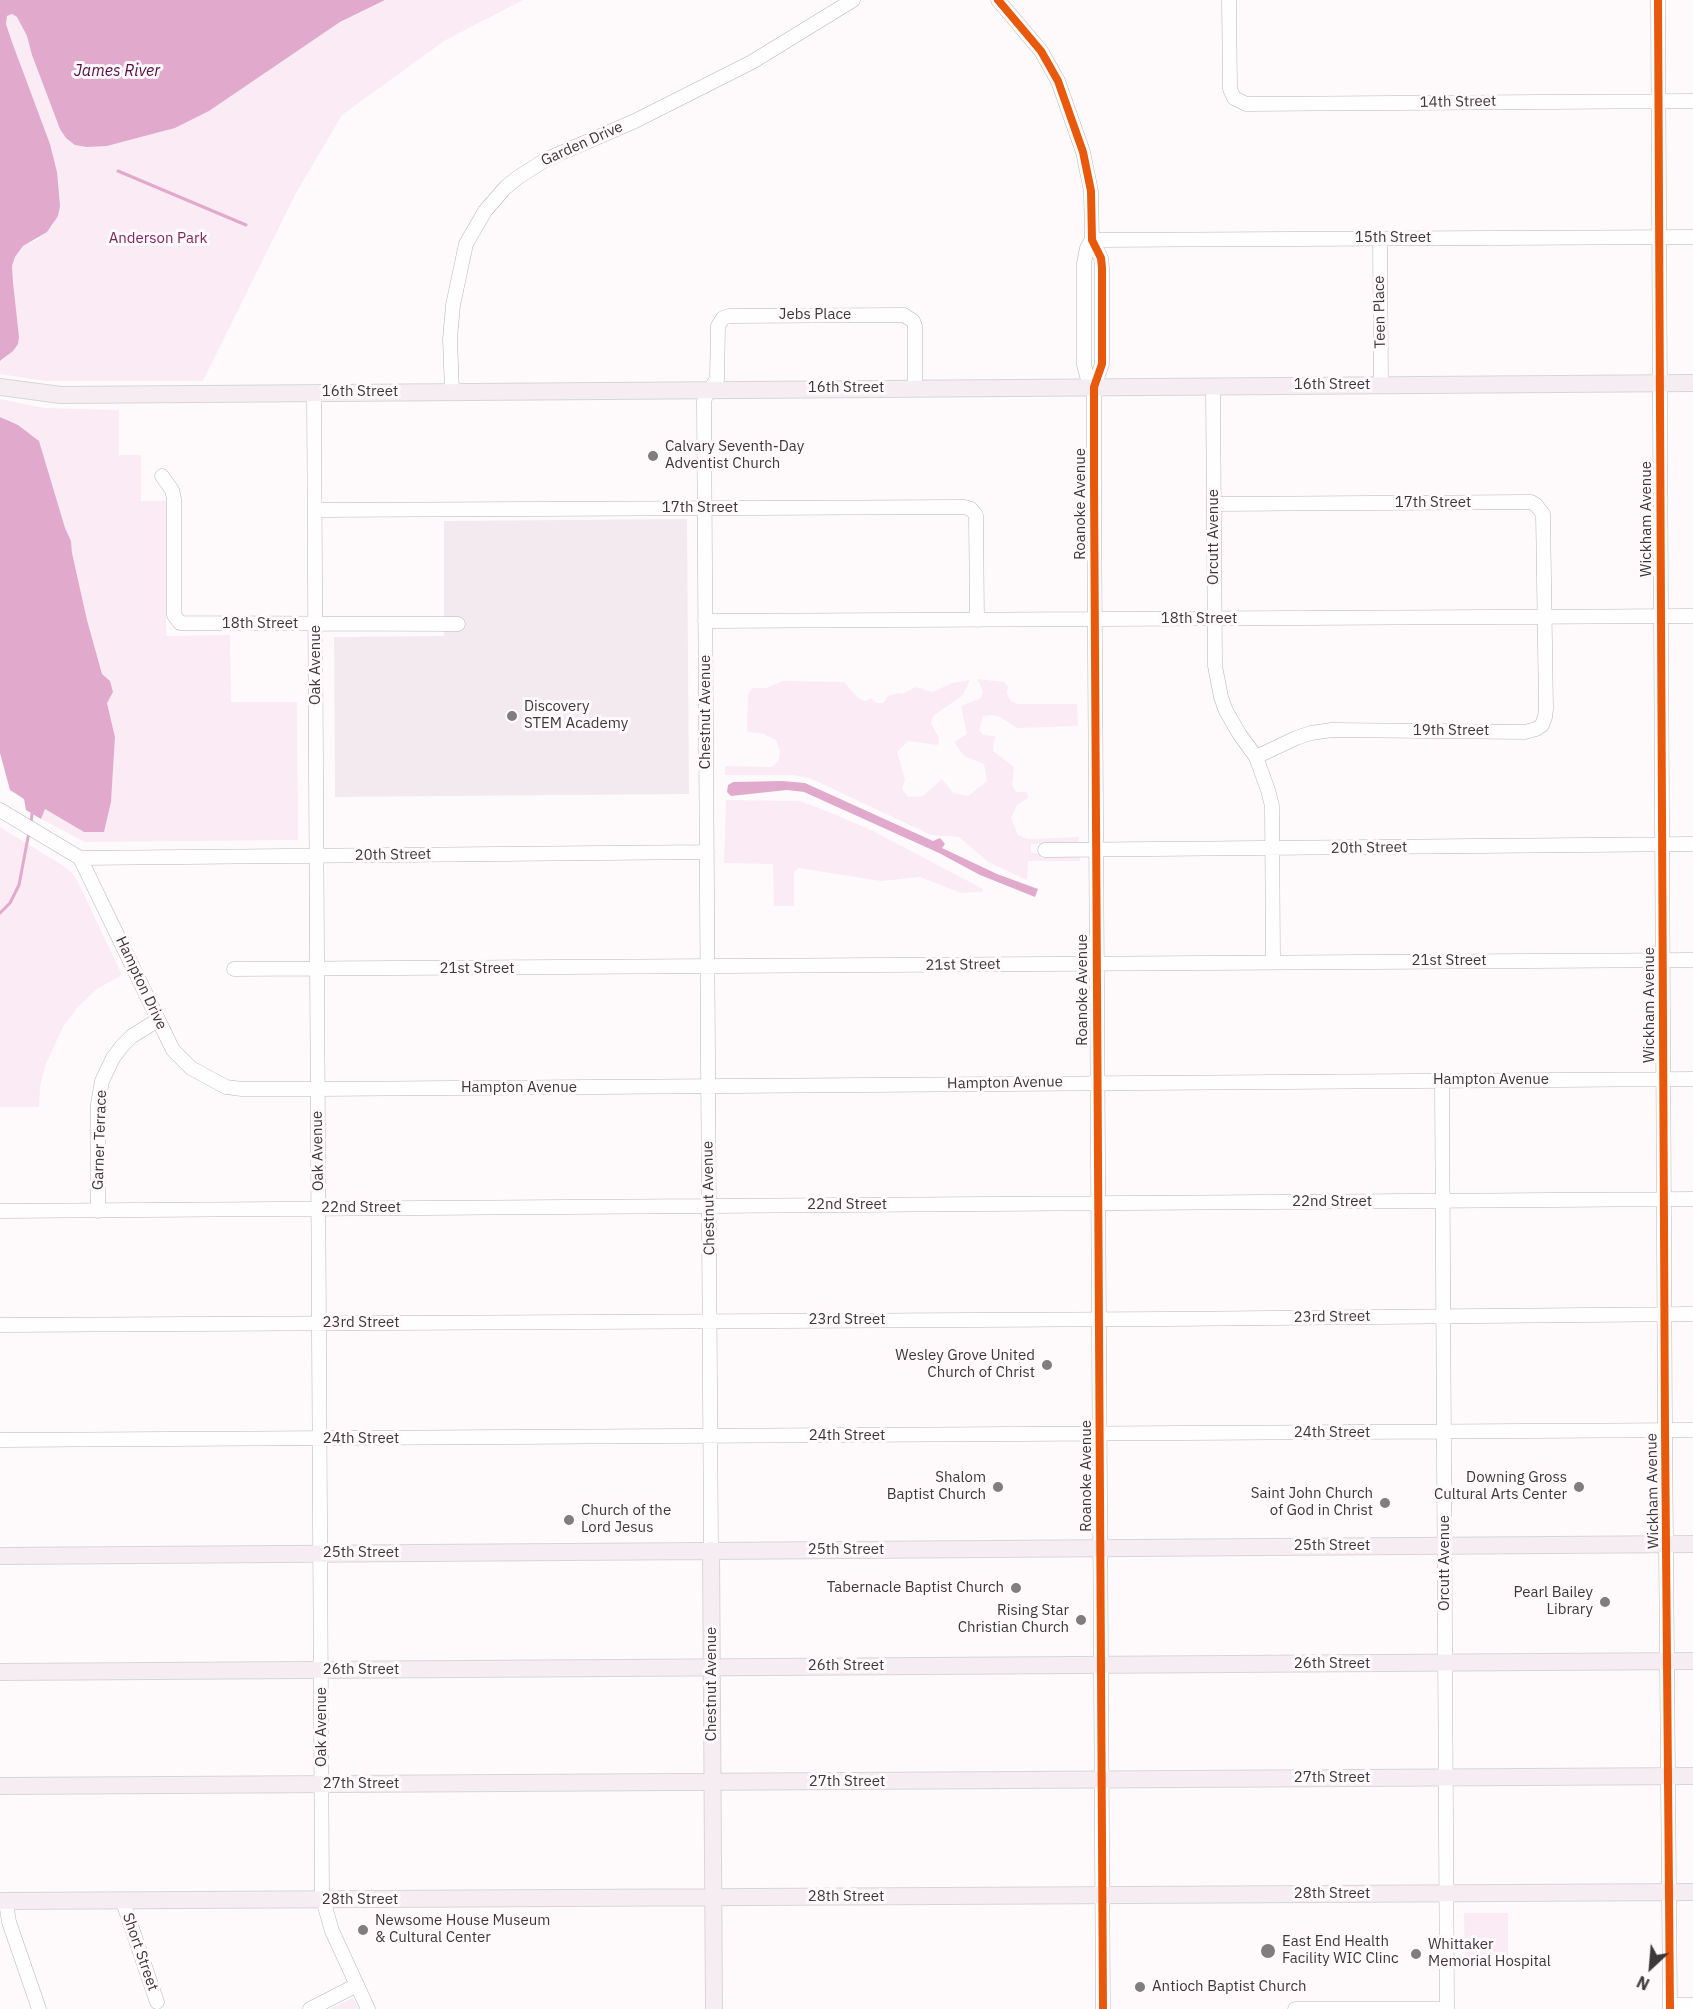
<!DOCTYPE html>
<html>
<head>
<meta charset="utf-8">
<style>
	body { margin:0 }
	#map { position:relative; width:1693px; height:2009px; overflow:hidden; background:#fefafc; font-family:"IBM Plex Sans",sans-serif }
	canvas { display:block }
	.north { position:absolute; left:1621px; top:1937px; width:60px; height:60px; -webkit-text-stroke:4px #fff9fc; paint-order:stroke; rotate:206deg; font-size:16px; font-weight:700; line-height:24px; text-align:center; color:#3c393b }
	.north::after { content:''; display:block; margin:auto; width:21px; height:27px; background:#3c393b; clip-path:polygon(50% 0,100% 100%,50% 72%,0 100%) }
</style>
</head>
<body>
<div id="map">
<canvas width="1693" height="2009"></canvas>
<div class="north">N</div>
</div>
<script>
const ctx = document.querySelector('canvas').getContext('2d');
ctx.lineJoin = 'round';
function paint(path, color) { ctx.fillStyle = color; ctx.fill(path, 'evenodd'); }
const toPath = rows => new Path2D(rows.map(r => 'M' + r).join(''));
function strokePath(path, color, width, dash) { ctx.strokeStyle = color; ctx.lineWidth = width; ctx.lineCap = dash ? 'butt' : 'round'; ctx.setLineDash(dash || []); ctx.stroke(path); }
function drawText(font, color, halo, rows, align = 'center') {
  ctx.font = font + ' "IBM Plex Sans",sans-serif'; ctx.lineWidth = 6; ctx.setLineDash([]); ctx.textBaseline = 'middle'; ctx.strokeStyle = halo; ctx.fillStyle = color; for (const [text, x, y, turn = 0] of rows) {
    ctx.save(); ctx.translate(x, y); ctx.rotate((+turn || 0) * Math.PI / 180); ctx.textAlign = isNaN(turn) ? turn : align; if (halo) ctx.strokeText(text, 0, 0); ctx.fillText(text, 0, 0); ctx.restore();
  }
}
paint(toPath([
	[687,519,689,794,335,797,334,637,444,636,444,521]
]), '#f3eaef');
paint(toPath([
	[385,0,523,0,444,41,342,115,296,193,203,381,44,381,0,374,0,361,5,359,19,337,13,282,12,266,15,257,23,246,38,239,53,225,57,172,50,144,12,42,6,24,7,16,12,14,17,17,27,36,43,83,107,146,175,128,209,111,340,22],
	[0,399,44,408,119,410,119,455,141,455,141,501,166,501,166,636,230,635,231,702,297,702,298,840,85,842,41,819,44,809,64,819,104,832,111,802,115,737,107,702,110,681,102,674,87,620,72,553,71,541,2,417,0,417],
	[977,679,1004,682,1008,687,1007,694,1011,701,1017,704,1077,704,1078,726,1017,728,1000,717,991,715,983,716,979,730,983,735,995,736,993,751,1014,767,1012,785,1016,792,1027,792,1028,798,1017,805,1011,818,1018,835,1028,839,1079,837,1078,844,1031,844,1031,853,1080,855,1080,861,1028,861,1027,880,988,862,959,837,931,835,812,779,793,775,725,775,725,766,772,767,779,760,780,751,776,740,764,734,747,732,748,695,752,688,766,688,783,681,844,682,858,698,865,701,871,698,876,703,883,703,888,696,898,693,903,694,915,687,933,692,952,683,970,680,963,695,933,716,931,723,939,738,938,745,908,741,897,752,905,779,902,789,908,797,923,796,942,779,953,793,968,796,987,781,984,764,964,756,954,742,967,734,961,706,981,698,983,691],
	[726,800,800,801,829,812,873,831,983,889,982,892,961,893,920,877,881,881,798,868,794,872,794,906,774,906,773,864,724,863],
	[0,827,62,865,72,873,78,882,122,975,97,989,77,1008,64,1025,45,1066,40,1087,39,1107,0,1107],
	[1464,1913,1508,1913,1508,1965,1465,1966],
	[353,1998,359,2009,329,2009]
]), '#faebf4');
paint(toPath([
	[0,0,385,0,340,22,209,111,175,128,107,146,87,147,75,145,66,138,60,129,32,55,27,36,17,17,12,14,7,16,6,24,12,42,50,144,57,172,60,206,58,216,47,232,23,246,15,257,12,266,13,282,19,337,18,344,13,351,0,361],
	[0,417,18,425,39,441,65,528,71,541,72,553,87,620,102,674,110,681,113,692,107,703,115,737,111,802,104,832,84,832,45,809,41,819,26,810,24,799,10,790,0,753],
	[782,781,805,783,933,841,940,838,945,844,942,848,997,874,1038,889,1035,897,980,875,939,853,804,792,787,790,731,796,727,792,728,785,733,782]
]), '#e1aacd');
strokePath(toPath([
	[118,171,246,225],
	[31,823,32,814],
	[0,913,10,903,19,885,29,832]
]), '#e1aacd', 3);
const minor = toPath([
	[998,0,1041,51,1058,81,1083,152,1091,191,1092,240,1101,258,1102,268,1102,364,1094,387,1094,480,1103,2009],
	[1229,0,1230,89,1234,98],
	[1658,0,1665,1430,1670,2009],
	[1234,98,1246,104,1693,101],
	[1380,238,1381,385],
	[1092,240,1693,237],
	[1092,240,1087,248,1084,263,1084,365,1087,376,1094,387],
	[1213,386,1215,666,1221,697,1226,711,1240,735,1256,757,1268,790,1272,806,1273,962],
	[452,391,450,339,453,305,466,244,485,211,505,188,517,178,545,160,635,121,752,62,853,0],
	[314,392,322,1896,332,1931,368,2009],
	[162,476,172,490,174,499,174,615,180,623,458,624],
	[1214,504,1531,502,1536,505,1543,514,1546,709,1545,717,1542,725,1536,729,1525,732,1332,730,1311,733,1296,738,1256,757],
	[315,510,964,507,971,509,976,515,977,620],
	[705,621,1693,616],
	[0,810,80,858,173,1050,191,1068,226,1087,242,1089,317,1089,1693,1079],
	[1045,850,1693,844],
	[80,858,707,852],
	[234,969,1693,960],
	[1442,1080,1447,2009],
	[0,1211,1693,1199],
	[98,1211,98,1104,102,1081,113,1058,122,1046,132,1036,158,1020],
	[0,1325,1167,1319,1693,1314],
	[0,1440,1693,1430],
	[711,1550,704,402,706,395,717,379,718,326,723,318,729,316,904,315,913,321,915,326,915,388],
	[6,1902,9,1922,39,2009],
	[123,1902,157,2002],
	[1670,2005,1693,2005],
	[310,2009,357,1985],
	[1295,2009,1447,2009]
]);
const major = toPath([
	[0,387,61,395,1693,383],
	[711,1550,714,2009],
	[0,1556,1693,1544],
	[0,1672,1693,1661],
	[0,1786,1693,1776],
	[0,1901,1693,1892]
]);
strokePath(minor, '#b9b6b7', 15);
strokePath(major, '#d8d6d7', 18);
strokePath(minor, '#fffeff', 14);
strokePath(major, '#f6edf3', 16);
strokePath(toPath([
	[998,0,1041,51,1058,81,1083,152,1091,191,1092,240,1101,258,1102,268,1102,364,1094,387,1094,480,1103,2009],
	[1658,0,1665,1430,1670,2009]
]), '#e8590c', 8);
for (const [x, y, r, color] of [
	[653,456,6,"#807d7f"],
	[512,716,6,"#807d7f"],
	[1047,1365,6,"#807d7f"],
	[998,1487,6,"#807d7f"],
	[1579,1487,6,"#807d7f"],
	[1385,1503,6,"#807d7f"],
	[569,1520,6,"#807d7f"],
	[1016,1588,6,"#807d7f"],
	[1605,1602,6,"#807d7f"],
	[1081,1620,6,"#807d7f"],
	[363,1930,6,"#807d7f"],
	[1268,1951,8,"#807d7f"],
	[1416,1954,6,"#807d7f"],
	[1140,1987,6,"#807d7f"]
]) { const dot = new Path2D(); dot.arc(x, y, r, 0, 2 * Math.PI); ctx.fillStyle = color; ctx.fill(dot); strokePath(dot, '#fff9fc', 2); }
drawText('15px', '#3c393b', '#fff9fc', [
	["14th Street",1458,102,-1],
	["Garden Drive",582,144,-24],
	["15th Street",1393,238],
	["Teen Place",1380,312,-91],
	["Jebs Place",815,315],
	["16th Street",1332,385],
	["16th Street",846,388],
	["16th Street",360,392],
	["17th Street",1433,503],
	["Roanoke Avenue",1081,504,-90],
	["17th Street",700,508],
	["Wickham Avenue",1647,519,-90],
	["Orcutt Avenue",1214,537,-90],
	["18th Street",1199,619],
	["18th Street",260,624],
	["Oak Avenue",316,665,-90],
	["Chestnut Avenue",706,712,-90],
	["19th Street",1451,731],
	["20th Street",1369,848,-1],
	["20th Street",393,855,-1],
	["21st Street",1449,961],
	["21st Street",963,965,-1],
	["21st Street",477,969],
	["Hampton Drive",141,983,65],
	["Roanoke Avenue",1083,990,-90],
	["Wickham Avenue",1650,1005,-90],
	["Hampton Avenue",1491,1080],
	["Hampton Avenue",1005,1083,-1],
	["Hampton Avenue",519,1088],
	["Garner Terrace",100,1140,-88],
	["Oak Avenue",318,1151,-91],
	["Chestnut Avenue",709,1198,-91],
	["22nd Street",1332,1202],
	["22nd Street",847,1205],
	["22nd Street",361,1208],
	["23rd Street",1332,1317,-1],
	["23rd Street",847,1320],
	["23rd Street",361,1323],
	["24th Street",1332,1433],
	["24th Street",847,1436],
	["24th Street",361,1439],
	["Roanoke Avenue",1087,1476,-90],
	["Wickham Avenue",1653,1491,-91],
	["25th Street",1332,1546],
	["25th Street",846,1550],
	["25th Street",361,1553],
	["Orcutt Avenue",1445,1563,-90],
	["26th Street",1332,1664],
	["26th Street",846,1666],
	["26th Street",361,1670],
	["Chestnut Avenue",712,1684,-90],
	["Oak Avenue",322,1727,-90],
	["27th Street",1332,1778],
	["27th Street",847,1782],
	["27th Street",361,1784],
	["28th Street",1332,1894],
	["28th Street",846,1897],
	["28th Street",360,1900],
	["Short Street",140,1952,71]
]);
drawText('15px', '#802665', '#fff9fc', [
	["Anderson Park",158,239]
]);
drawText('15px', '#3c393b', '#fff9fc', [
	["Calvary Seventh-Day",665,447],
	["Adventist Church",665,464],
	["Discovery",524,707],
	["STEM Academy",524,724],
	["Wesley Grove United",1035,1356,"right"],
	["Church of Christ",1035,1373,"right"],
	["Shalom",986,1478,"right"],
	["Baptist Church",986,1495,"right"],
	["Downing Gross",1567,1478,"right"],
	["Cultural Arts Center",1567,1495,"right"],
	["Saint John Church",1373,1494,"right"],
	["of God in Christ",1373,1511,"right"],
	["Church of the",581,1511],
	["Lord Jesus",581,1528],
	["Tabernacle Baptist Church",1004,1588,"right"],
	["Pearl Bailey",1593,1593,"right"],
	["Library",1593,1610,"right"],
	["Rising Star",1069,1611,"right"],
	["Christian Church",1069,1628,"right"],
	["Newsome House Museum",375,1921],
	["& Cultural Center",375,1938],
	["East End Health",1282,1942],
	["Facility WIC Clinc",1282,1959],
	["Whittaker",1428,1945],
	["Memorial Hospital",1428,1962],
	["Antioch Baptist Church",1152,1987]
], 'left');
drawText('italic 16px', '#530e40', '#fff9fc', [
	["James River",117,71]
]);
</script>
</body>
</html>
